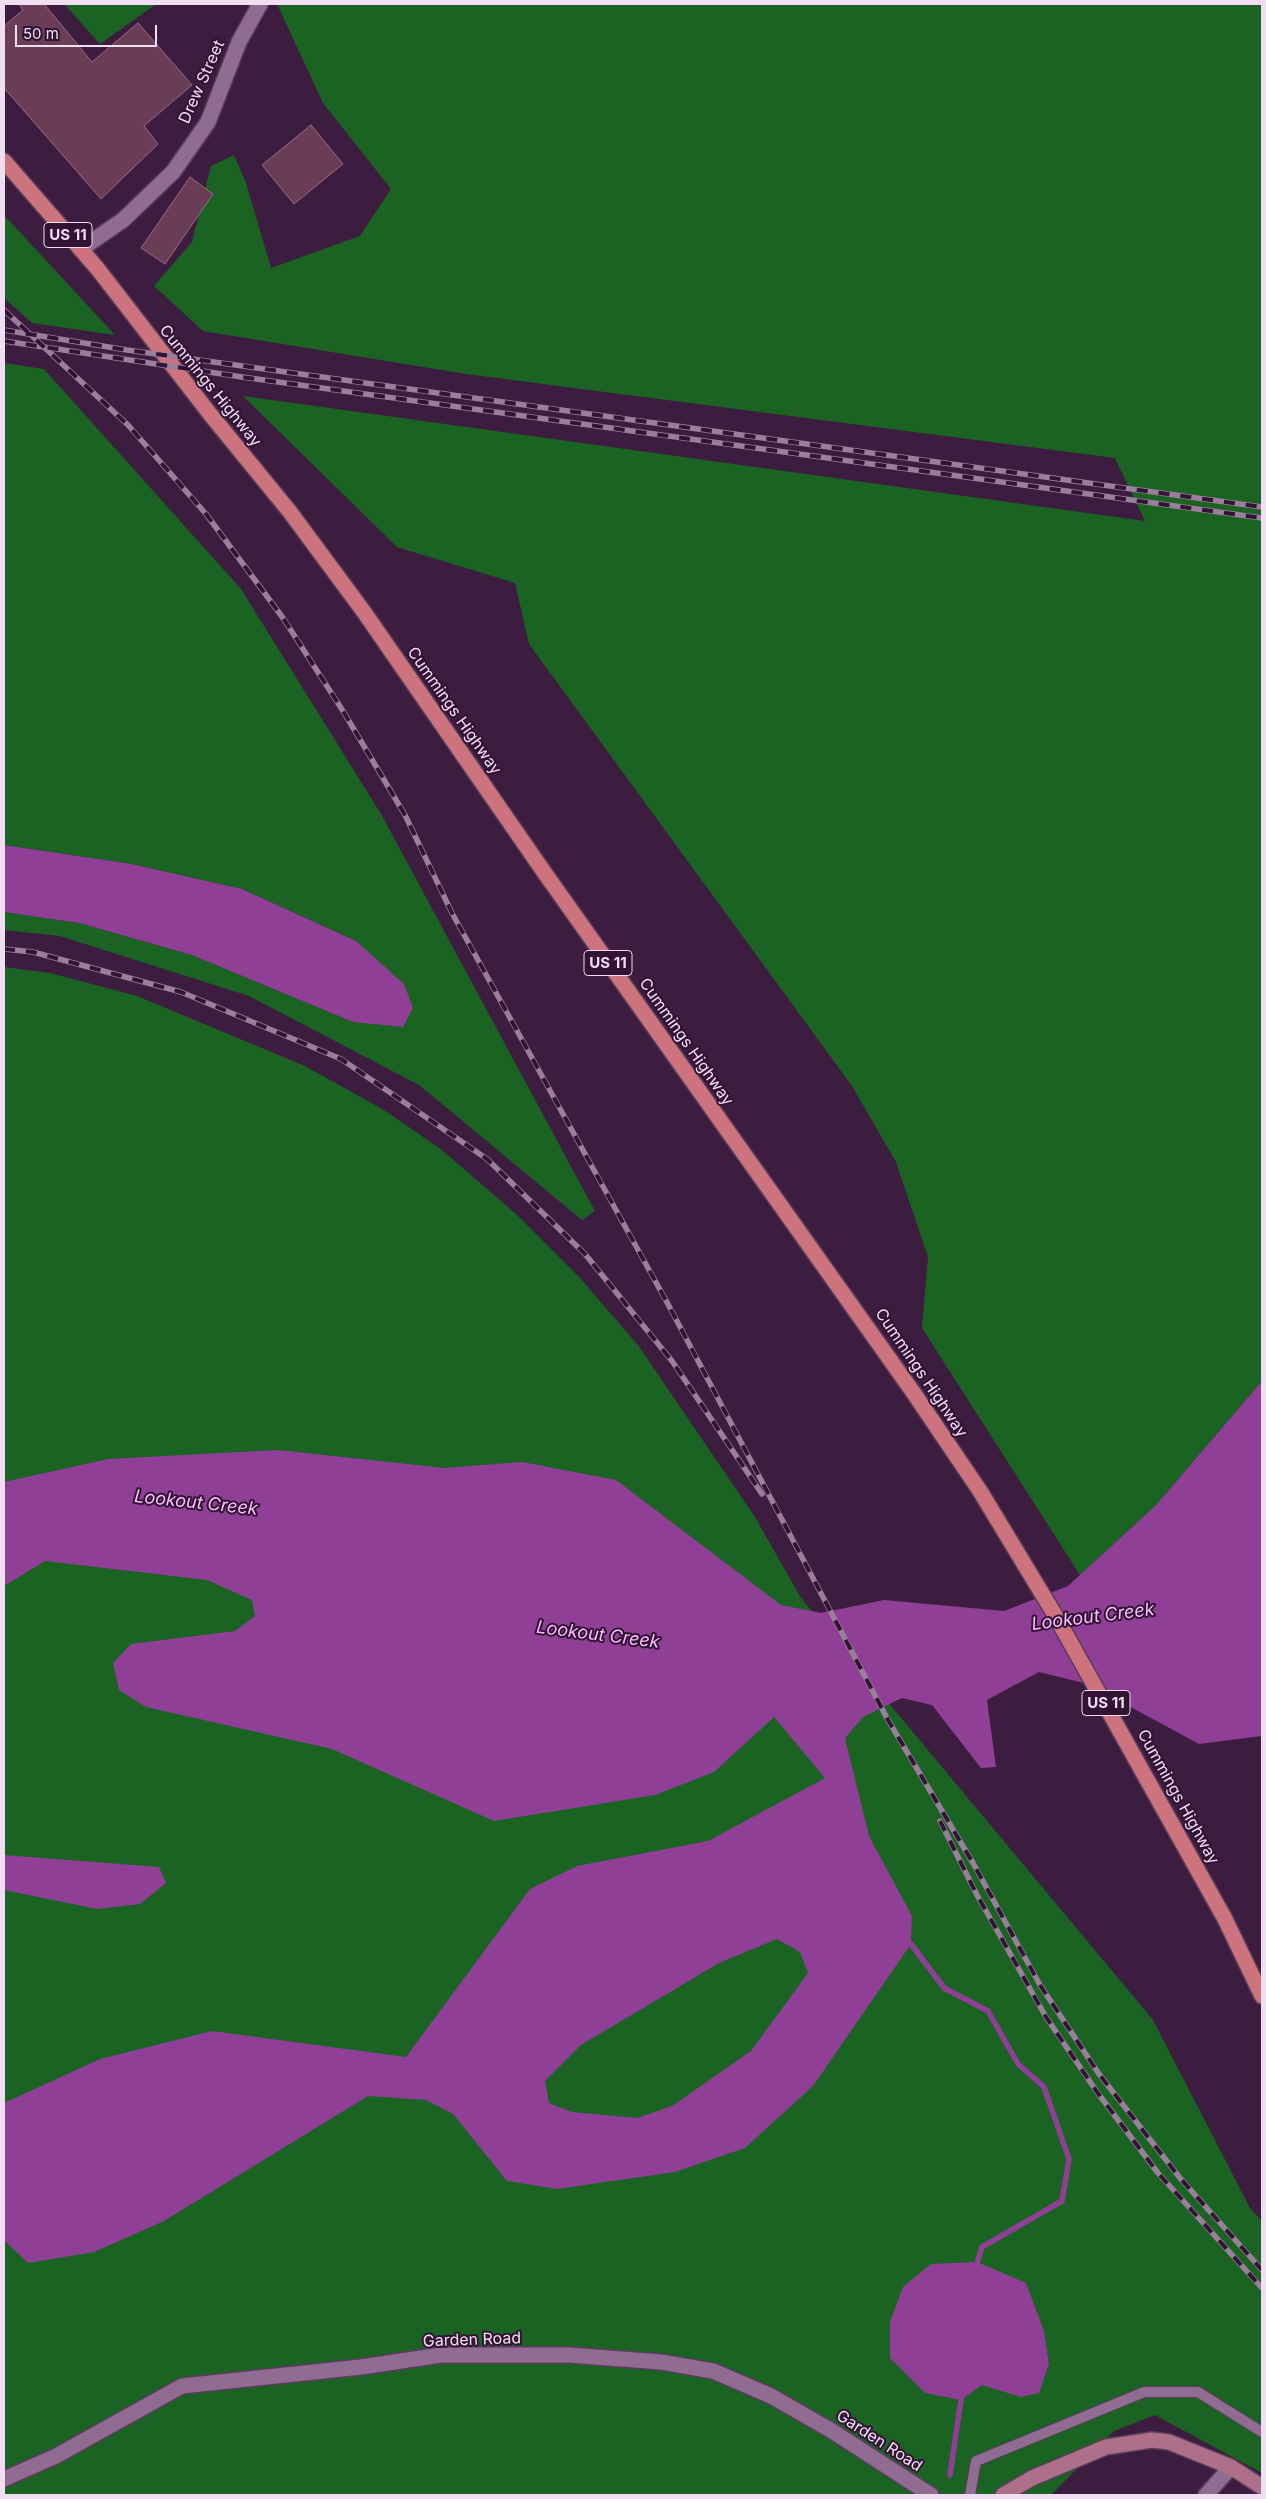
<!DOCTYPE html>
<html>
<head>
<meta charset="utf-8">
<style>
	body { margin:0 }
	#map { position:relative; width:1266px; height:2499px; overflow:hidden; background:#3d1d3f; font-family:Inter,sans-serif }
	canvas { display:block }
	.frame { position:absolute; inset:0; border:5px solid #f2def3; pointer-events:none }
	.scale { position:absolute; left:15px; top:25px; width:142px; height:22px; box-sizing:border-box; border:2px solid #f2def3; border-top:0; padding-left:6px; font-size:15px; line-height:18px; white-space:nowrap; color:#f2def3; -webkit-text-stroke:4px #321334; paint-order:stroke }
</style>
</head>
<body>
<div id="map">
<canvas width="1266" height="2499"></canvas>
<div class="frame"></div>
<div class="scale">50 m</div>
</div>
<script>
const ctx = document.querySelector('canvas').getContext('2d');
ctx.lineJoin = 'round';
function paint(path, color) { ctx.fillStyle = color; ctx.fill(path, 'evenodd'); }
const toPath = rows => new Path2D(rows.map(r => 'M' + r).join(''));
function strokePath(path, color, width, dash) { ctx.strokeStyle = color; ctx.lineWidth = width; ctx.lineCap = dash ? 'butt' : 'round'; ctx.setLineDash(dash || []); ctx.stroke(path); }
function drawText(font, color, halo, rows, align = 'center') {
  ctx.font = font + ' Inter,sans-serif'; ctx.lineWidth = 4; ctx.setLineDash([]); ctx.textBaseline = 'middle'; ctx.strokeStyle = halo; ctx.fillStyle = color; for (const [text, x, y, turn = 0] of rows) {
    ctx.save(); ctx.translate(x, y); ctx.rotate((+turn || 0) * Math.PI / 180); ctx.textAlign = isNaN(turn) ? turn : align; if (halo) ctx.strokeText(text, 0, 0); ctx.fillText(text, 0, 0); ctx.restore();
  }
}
paint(toPath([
	[64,4,156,4,100,44],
	[277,4,1262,4,1262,1381,1156,1505,1080,1575,922,1328,928,1257,896,1162,852,1086,529,644,515,583,397,547,243,396,1145,521,1115,458,466,374,203,331,154,286,192,242,211,166,234,155,246,183,271,268,360,236,391,189,323,103],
	[4,215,115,335,32,323,4,298],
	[4,363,44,369,241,589,381,814,595,1211,582,1220,419,1085,249,996,60,936,4,930,4,912,79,923,192,955,353,1022,356,941,242,889,132,864,4,845],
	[4,967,50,973,137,996,305,1066,384,1110,442,1150,517,1215,580,1278,638,1345,755,1517,801,1598,1153,2020,1250,2208,1262,2221,1262,2473,1155,2415,1114,2431,1051,2495,4,2495]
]), '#1a6323');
paint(toPath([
	[4,845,132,864,242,889,356,941,404,984,413,1008,403,1027,353,1022,192,955,79,923,4,912],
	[1262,1381,1262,1736,1199,1744,1088,1684,1039,1672,987,1700,996,1767,981,1768,932,1705,902,1698,863,1717,845,1738,869,1836,912,1916,911,1944,813,2086,745,2148,675,2172,557,2189,507,2181,453,2114,426,2100,368,2096,164,2221,94,2252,28,2263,4,2240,4,2103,100,2059,212,2031,406,2057,530,1889,577,1866,708,1841,825,1778,774,1717,714,1772,655,1795,494,1821,332,1749,146,1707,119,1690,113,1663,131,1644,235,1631,255,1616,252,1600,207,1580,45,1561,4,1586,4,1482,108,1459,278,1450,444,1468,522,1462,616,1480,781,1605,821,1613,884,1600,1004,1611,1068,1586,1156,1505],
	[777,1939,800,1952,808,1973,751,2051,672,2106,637,2118,572,2112,549,2103,545,2081,581,2045,719,1963],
	[4,1855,159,1867,166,1883,140,1904,97,1909,4,1890],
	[977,2262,1026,2283,1044,2331,1049,2364,1039,2393,1021,2397,982,2385,961,2400,925,2393,890,2358,890,2322,903,2287,931,2264]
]), '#8f3f95');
strokePath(toPath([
	[906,1942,911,1944,944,1988,988,2011,1018,2064,1044,2087,1069,2159,1062,2201,982,2247,975,2270],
	[950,2475,962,2393]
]), '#8f3f95', 5.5);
const building = toPath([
	[19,4,44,4,92,62,138,23,192,85,144,126,158,144,101,199,4,88,4,26,23,10,19,4],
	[311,125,343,164,294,204,262,165,311,125],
	[190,177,213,194,165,264,141,248,190,177]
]);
paint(building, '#6a3d57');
strokePath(building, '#9a6984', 1);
const lane = toPath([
	[970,2495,976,2461,1144,2392,1198,2392,1262,2432]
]);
const street = toPath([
	[81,249,123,220,173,172,208,122,239,42,260,4],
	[4,2479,56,2456,182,2386,361,2367,441,2355,569,2355,661,2362,713,2371,771,2396,832,2431,931,2495],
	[1206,2495,1231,2467]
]);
const secondary = toPath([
	[1003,2495,1032,2478,1106,2447,1152,2440,1169,2442,1231,2467,1262,2487]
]);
const primary = toPath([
	[4,161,97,268,210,414,290,512,364,612,544,872,913,1392,980,1491,1055,1615,1225,1919,1262,1996]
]);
strokePath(lane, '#593d5b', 12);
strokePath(street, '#593d5b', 18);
strokePath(secondary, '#593d5b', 18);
strokePath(primary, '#593d5b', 18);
strokePath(lane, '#906b92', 10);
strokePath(street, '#906b92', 15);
strokePath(secondary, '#ae6f88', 15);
strokePath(primary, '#cc737e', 15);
const rail = toPath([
	[4,310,128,425,206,514,283,618,343,711,405,815,452,913,669,1306,888,1720,973,1863,1040,1985,1099,2074,1180,2178,1262,2270],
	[4,330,127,350,1262,507],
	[4,341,242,377,1262,518],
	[4,949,33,952,181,992,341,1059,487,1159,585,1254,672,1361,762,1494],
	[940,1821,977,1895,1046,2017,1097,2092,1158,2173,1262,2288]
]);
strokePath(rail, '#997f9a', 5.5);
strokePath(rail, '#321334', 4, [11]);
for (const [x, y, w] of [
	[68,235,48],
	[608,963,48],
	[1106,1703,48]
]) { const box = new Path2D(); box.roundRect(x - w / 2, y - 12.5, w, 25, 4); ctx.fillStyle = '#321334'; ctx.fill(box); strokePath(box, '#f2def3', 1); }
drawText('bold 15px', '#f2def3', null, [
	["US 11",68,235],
	["US 11",608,963],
	["US 11",1106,1703]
]);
drawText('16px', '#f2def3', '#321334', [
	["Drew Street",202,82,-66],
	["Cummings Highway",210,386,51],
	["Cummings Highway",454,711,55],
	["Cummings Highway",686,1042,55],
	["Cummings Highway",921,1373,56],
	["Cummings Highway",1178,1797,61],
	["Garden Road",472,2340,-2],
	["Garden Road",879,2441,33]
]);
drawText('italic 18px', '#fbbcfe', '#321334', [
	["Lookout Creek",196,1503,6],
	["Lookout Creek",1093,1617,-7],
	["Lookout Creek",598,1635,7]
]);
</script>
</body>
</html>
